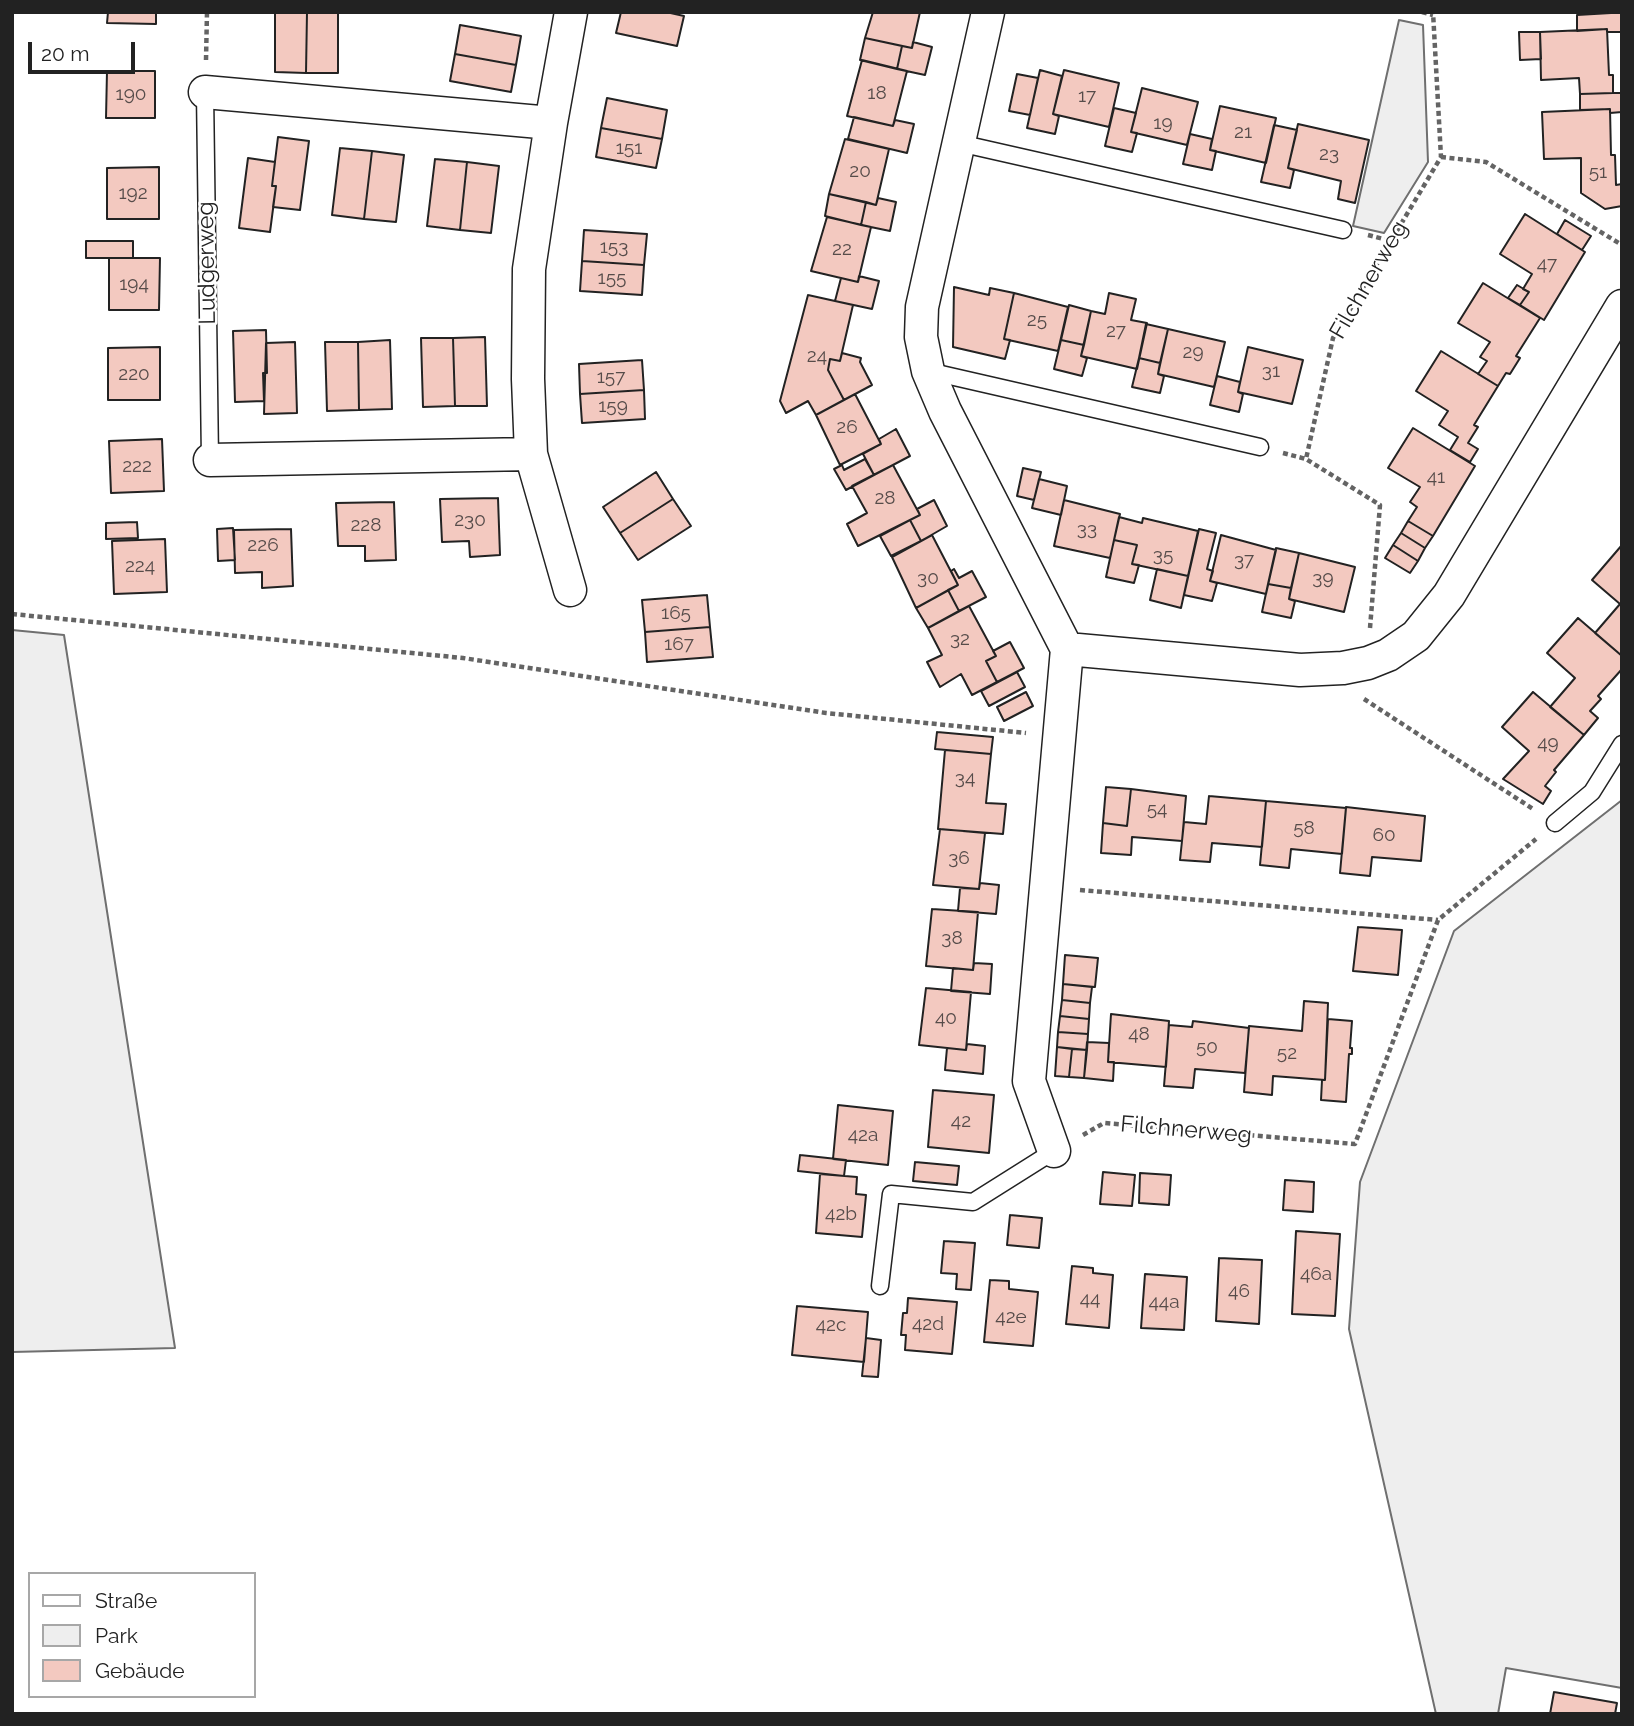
<!DOCTYPE html>
<html>
<head>
<meta charset="utf-8">
<style>
	body { margin:0 }
	#map { position:relative; width:1634px; height:1726px; overflow:hidden; background:#fff; font-family:Raleway,sans-serif }
	canvas { display:block }
	.frame { position:absolute; inset:0; border:14px solid #222; pointer-events:none }
	.legend { position:absolute; left:28px; top:1572px; width:228px; height:126px; box-sizing:border-box; background:#fff; border:2px solid #a7a7a7; margin:0; padding:9px 12px; list-style:none; font-size:21px; color:#222 }
	.legend li { display:flex; align-items:center; gap:14px; height:35px }
	.legend b { width:35px; border:2px solid #a7a7a7 }
	.scale { position:absolute; left:28px; top:42px; width:107px; height:32px; box-sizing:border-box; border:4px solid #222; border-top:0; padding-left:9px; font-size:21px; line-height:24px; white-space:nowrap; color:#222; -webkit-text-stroke:5px #fff; paint-order:stroke }
</style>
</head>
<body>
<div id="map">
<canvas width="1634" height="1726"></canvas>
<div class="frame"></div>
<ul class="legend">
<li><b style="height:9px;background:#fff"></b>Straße</li>
<li><b style="height:19px;background:#eee"></b>Park</li>
<li><b style="height:19px;background:#f3c9c0"></b>Gebäude</li>
</ul>
<div class="scale">20 m</div>
</div>
<script>
const ctx = document.querySelector('canvas').getContext('2d');
ctx.lineJoin = 'round';
function paint(path, color) { ctx.fillStyle = color; ctx.fill(path, 'evenodd'); }
const toPath = rows => new Path2D(rows.map(r => 'M' + r).join(''));
function strokePath(path, color, width, dash) { ctx.strokeStyle = color; ctx.lineWidth = width; ctx.lineCap = dash ? 'butt' : 'round'; ctx.setLineDash(dash || []); ctx.stroke(path); }
function drawText(font, color, halo, rows, align = 'center') {
  ctx.font = font + ' Raleway,sans-serif'; ctx.lineWidth = 5; ctx.setLineDash([]); ctx.textBaseline = 'middle'; ctx.strokeStyle = halo; ctx.fillStyle = color; for (const [text, x, y, turn = 0] of rows) {
    ctx.save(); ctx.translate(x, y); ctx.rotate((+turn || 0) * Math.PI / 180); ctx.textAlign = isNaN(turn) ? turn : align; if (halo) ctx.strokeText(text, 0, 0); ctx.fillText(text, 0, 0); ctx.restore();
  }
}
const green = toPath([
	[1399,20,1423,25,1428,162,1384,233,1353,226,1399,20],
	[12,630,64,635,175,1348,12,1352,12,630],
	[1622,800,1622,1688,1506,1668,1498,1714,1436,1714,1349,1329,1360,1182,1454,931,1622,800]
]);
paint(green, '#eee');
strokePath(green, '#6f6f6f', 2);
const building = toPath([
	[108,12,156,12,156,24,107,23,108,12],
	[275,12,307,12,306,73,275,72,275,12],
	[307,12,338,12,338,73,306,73,307,12],
	[621,12,666,12,684,16,677,46,616,33,621,12],
	[873,12,920,12,912,48,865,38,873,12],
	[1611,13,1622,13,1622,32,1607,32,1607,29,1577,31,1577,15,1611,13],
	[460,25,521,36,516,65,455,54,460,25],
	[1607,29,1609,75,1613,75,1613,93,1580,94,1579,78,1541,80,1540,32,1607,29],
	[1519,32,1540,32,1541,59,1520,60,1519,32],
	[865,38,902,46,897,69,860,60,865,38],
	[913,42,932,47,925,75,897,69,902,46,912,48,913,42],
	[455,54,516,65,511,92,450,81,455,54],
	[862,60,907,71,893,126,847,116,862,60],
	[1040,70,1062,76,1053,114,1059,116,1055,134,1027,128,1040,70],
	[1064,70,1119,83,1109,127,1053,114,1064,70],
	[107,71,155,71,155,118,106,118,107,71],
	[1017,74,1038,78,1030,115,1009,111,1017,74],
	[1142,88,1198,102,1187,145,1131,132,1142,88],
	[1613,93,1622,93,1622,112,1610,113,1610,109,1580,110,1580,94,1613,93],
	[607,98,667,110,662,139,601,128,607,98],
	[1220,106,1276,118,1266,163,1210,150,1220,106],
	[1114,108,1136,113,1131,132,1137,133,1132,152,1105,146,1114,108],
	[1610,109,1611,155,1615,155,1616,185,1622,184,1622,206,1605,209,1581,193,1581,158,1544,159,1542,112,1610,109],
	[854,117,893,126,895,120,914,124,907,153,848,139,854,117],
	[1298,124,1369,140,1355,203,1338,199,1341,181,1288,168,1298,124],
	[1274,125,1297,130,1288,168,1294,170,1290,188,1261,182,1274,125],
	[601,128,662,139,656,168,596,157,601,128],
	[1190,134,1212,139,1210,150,1216,151,1212,170,1183,164,1190,134],
	[278,137,309,141,300,210,273,207,276,186,272,186,278,137],
	[845,139,889,149,876,205,829,194,845,139],
	[340,148,372,151,364,219,332,215,340,148],
	[372,151,404,155,396,222,364,219,372,151],
	[248,158,275,162,272,186,276,186,270,232,239,228,248,158],
	[435,159,467,162,460,230,427,226,435,159],
	[467,162,499,166,491,233,460,230,467,162],
	[159,167,159,219,107,219,107,168,159,167],
	[829,194,866,202,861,225,825,216,829,194],
	[878,198,896,202,890,231,861,225,866,202,876,205,878,198],
	[1525,214,1585,252,1544,320,1520,305,1529,292,1523,289,1532,274,1500,254,1525,214],
	[827,217,871,227,858,282,811,271,827,217],
	[1565,220,1591,236,1582,250,1557,234,1565,220],
	[584,230,647,234,644,265,582,261,584,230],
	[86,241,133,241,133,258,86,258,86,241],
	[109,258,160,258,159,310,109,310,109,258],
	[582,261,644,265,642,295,580,291,582,261],
	[859,276,879,281,872,309,835,301,841,278,858,282,859,276],
	[1483,283,1540,318,1516,356,1520,358,1510,374,1506,373,1498,386,1478,374,1487,361,1480,357,1490,342,1458,323,1483,283],
	[1517,285,1529,292,1520,305,1508,298,1517,285],
	[954,287,989,295,990,288,1014,293,1004,339,1010,340,1005,359,953,347,954,287],
	[1014,293,1068,307,1058,351,1004,339,1014,293],
	[1109,293,1136,299,1131,320,1147,323,1137,369,1081,356,1091,311,1105,314,1109,293],
	[808,295,853,305,840,361,830,359,828,370,844,400,816,415,808,401,786,413,780,401,808,295],
	[1069,305,1091,311,1084,345,1061,340,1069,305],
	[1146,324,1168,329,1160,363,1139,358,1146,324],
	[1168,329,1225,342,1214,387,1158,374,1168,329],
	[266,330,267,373,263,373,264,401,235,402,233,331,266,330],
	[485,337,487,406,455,406,453,338,485,337],
	[421,338,453,338,455,406,423,407,421,338],
	[390,340,392,409,359,410,358,342,390,340],
	[1061,340,1084,345,1081,356,1087,358,1082,376,1054,369,1061,340],
	[295,342,297,413,264,414,266,343,295,342],
	[325,342,358,342,359,410,327,411,325,342],
	[160,347,160,400,108,400,108,348,160,347],
	[1248,347,1303,360,1292,404,1238,392,1248,347],
	[1441,351,1498,386,1474,425,1478,427,1468,443,1478,449,1470,462,1450,450,1458,437,1439,425,1448,411,1416,391,1441,351],
	[842,353,861,358,860,362,872,385,844,400,828,370,830,359,840,361,842,353],
	[1139,358,1160,363,1158,374,1164,376,1160,393,1132,387,1139,358],
	[642,360,644,390,580,394,579,364,642,360],
	[1217,376,1240,382,1238,392,1243,394,1239,412,1210,405,1217,376],
	[644,390,645,419,582,423,580,394,644,390],
	[855,394,881,444,840,465,816,415,855,394],
	[1413,428,1475,466,1433,536,1408,521,1417,507,1410,502,1420,487,1388,468,1413,428],
	[896,429,910,456,874,475,863,454,881,444,879,439,896,429],
	[162,439,164,491,111,493,109,441,162,439],
	[865,459,874,475,846,490,834,469,842,465,844,470,865,459],
	[893,465,920,515,858,546,847,524,867,513,852,486,893,465],
	[1023,468,1041,472,1034,500,1017,496,1023,468],
	[656,472,673,499,620,533,603,507,656,472],
	[1039,479,1067,486,1061,515,1032,508,1039,479],
	[498,498,500,555,470,557,469,541,442,542,440,499,498,498],
	[673,499,691,526,638,560,620,533,673,499],
	[934,500,947,526,921,541,910,520,920,515,917,509,934,500],
	[1064,500,1120,514,1110,558,1054,546,1064,500],
	[394,502,396,560,365,561,365,546,338,546,336,503,394,502],
	[1119,517,1142,523,1143,518,1198,531,1188,576,1132,564,1137,545,1114,540,1119,517],
	[910,520,921,541,891,556,880,536,910,520],
	[1408,521,1433,536,1425,548,1401,533,1408,521],
	[137,522,138,538,106,539,106,523,137,522],
	[233,528,235,560,218,561,217,529,233,528],
	[291,529,293,586,262,588,262,572,235,573,234,530,291,529],
	[1199,529,1216,533,1207,569,1213,571,1210,581,1217,583,1212,601,1184,595,1199,529],
	[1401,533,1425,548,1418,561,1393,545,1401,533],
	[932,535,958,585,916,608,892,557,932,535],
	[1221,535,1276,550,1266,594,1210,581,1221,535],
	[165,539,167,592,114,594,112,541,165,539],
	[1114,540,1137,545,1132,564,1139,565,1134,583,1106,577,1114,540],
	[1393,545,1418,561,1410,573,1385,558,1393,545],
	[1622,545,1622,656,1595,633,1620,604,1592,580,1622,545],
	[1276,548,1299,553,1291,588,1268,584,1276,548],
	[1299,553,1355,567,1344,612,1289,599,1299,553],
	[954,569,959,578,972,571,986,597,959,611,948,590,958,585,951,571,954,569],
	[1157,569,1188,576,1181,608,1150,600,1157,569],
	[1268,584,1291,588,1289,599,1295,601,1291,618,1262,612,1268,584],
	[948,590,959,611,928,628,916,608,948,590],
	[707,595,710,627,645,632,642,600,707,595],
	[969,606,996,656,986,661,997,682,972,695,961,674,940,687,927,662,942,655,928,628,969,606],
	[1578,618,1622,656,1622,669,1598,696,1601,699,1590,711,1598,718,1584,735,1550,707,1575,678,1547,653,1578,618],
	[710,627,713,657,647,662,645,632,710,627],
	[1010,642,1024,668,997,682,986,661,996,656,993,651,1010,642],
	[1017,672,1025,687,989,706,981,691,1017,672],
	[1026,692,1033,706,1004,721,997,707,1026,692],
	[1533,692,1584,735,1554,770,1556,772,1545,786,1551,791,1543,804,1503,779,1529,751,1502,727,1533,692],
	[937,732,993,737,991,754,935,749,937,732],
	[945,750,991,754,986,803,1006,804,1003,834,938,829,945,750],
	[1106,787,1131,789,1127,826,1103,823,1106,787],
	[1131,789,1186,796,1182,841,1132,837,1131,855,1101,853,1103,823,1127,826,1131,789],
	[1209,796,1266,801,1262,847,1212,843,1210,862,1180,860,1184,822,1206,824,1209,796],
	[1266,801,1346,808,1342,854,1291,849,1289,868,1260,865,1266,801],
	[1346,807,1425,816,1421,861,1372,857,1370,876,1340,873,1346,807],
	[940,829,985,833,979,889,933,885,940,829],
	[980,883,999,885,996,914,958,911,960,888,979,889,980,883],
	[932,909,978,912,973,970,926,966,932,909],
	[1358,927,1402,930,1398,975,1353,971,1358,927],
	[1065,955,1098,958,1095,987,1063,984,1065,955],
	[974,963,992,964,990,994,951,991,953,968,973,970,974,963],
	[1063,984,1092,987,1090,1003,1062,1000,1063,984],
	[926,988,971,992,966,1050,919,1045,926,988],
	[1062,1000,1090,1003,1089,1019,1060,1016,1062,1000],
	[1304,1001,1328,1003,1325,1080,1273,1076,1272,1095,1244,1092,1249,1026,1302,1031,1304,1001],
	[1111,1014,1169,1021,1166,1067,1108,1062,1111,1014],
	[1060,1016,1089,1019,1088,1034,1058,1032,1060,1016],
	[1328,1019,1352,1021,1350,1048,1352,1048,1352,1054,1349,1054,1346,1102,1321,1100,1322,1080,1325,1080,1328,1019],
	[1193,1021,1249,1028,1245,1073,1195,1069,1193,1088,1164,1086,1169,1025,1192,1027,1193,1021],
	[1058,1032,1088,1034,1087,1050,1057,1047,1058,1032],
	[1087,1042,1109,1043,1108,1062,1114,1062,1113,1081,1084,1078,1087,1042],
	[967,1044,985,1046,983,1074,945,1070,947,1048,966,1050,967,1044],
	[1057,1047,1072,1049,1069,1077,1055,1076,1057,1047],
	[1072,1049,1087,1050,1084,1078,1069,1077,1072,1049],
	[933,1090,994,1095,989,1153,928,1147,933,1090],
	[838,1105,893,1111,888,1165,833,1159,838,1105],
	[800,1155,846,1160,844,1176,798,1171,800,1155],
	[915,1162,959,1166,957,1185,913,1181,915,1162],
	[1103,1172,1135,1175,1132,1206,1100,1204,1103,1172],
	[1140,1173,1171,1175,1169,1205,1139,1203,1140,1173],
	[820,1174,857,1177,856,1194,866,1195,862,1237,816,1233,820,1174],
	[1285,1180,1314,1182,1313,1212,1283,1210,1285,1180],
	[1010,1215,1042,1218,1039,1248,1007,1245,1010,1215],
	[1296,1231,1340,1234,1335,1316,1292,1314,1296,1231],
	[944,1241,975,1243,971,1290,956,1289,957,1274,941,1273,944,1241],
	[1219,1258,1262,1260,1259,1324,1216,1321,1219,1258],
	[1072,1266,1093,1268,1093,1273,1113,1275,1109,1328,1066,1324,1072,1266],
	[1145,1274,1187,1277,1184,1330,1141,1328,1145,1274],
	[990,1280,1009,1281,1009,1289,1038,1292,1033,1346,984,1342,990,1280],
	[908,1298,957,1302,952,1354,905,1350,906,1335,901,1335,903,1313,907,1313,908,1298],
	[797,1306,868,1312,864,1362,792,1355,797,1306],
	[866,1338,881,1340,878,1377,862,1376,866,1338],
	[1554,1692,1617,1703,1615,1714,1550,1714,1554,1692]
]);
paint(building, '#f3c9c0');
strokePath(building, '#222', 2);
const lane = toPath([
	[205,92,210,460],
	[959,143,1343,230],
	[928,371,1260,447],
	[1555,823,1592,792,1622,744],
	[880,1286,891,1194,973,1202,1054,1151]
]);
const street = toPath([
	[988,12,922,307,921,337,928,371,945,411,1067,649,1029,1081,1054,1151],
	[205,92,551,123],
	[210,460,531,454],
	[570,590,531,454,528,379,529,269,551,123,571,12],
	[1067,649,1300,670,1343,668,1368,663,1388,655,1416,636,1449,595,1622,306]
]);
strokePath(lane, '#222', 19);
strokePath(street, '#222', 35);
strokePath(toPath([
	[1422,12,1433,15],
	[206,60,207,12],
	[1441,157,1486,162,1622,245],
	[1368,235,1391,241],
	[1283,453,1306,459],
	[12,614,463,658,826,713,1026,733],
	[1370,628,1380,505,1306,459,1333,338,1441,157,1433,12],
	[1364,699,1533,809],
	[1080,890,1438,920],
	[1083,1135,1104,1123,1355,1144,1438,920,1536,839]
]), '#646464', 4.5, [5, 3.5]);
strokePath(lane, '#fff', 16);
strokePath(street, '#fff', 32);
drawText('19px', '#564c4a', null, [
	["18",877,93],
	["190",131,94],
	["17",1087,96],
	["19",1163,123],
	["21",1243,132],
	["151",629,148],
	["23",1329,154],
	["20",860,171],
	["51",1598,172],
	["192",133,193],
	["153",614,247],
	["22",842,249],
	["47",1547,264],
	["155",612,278],
	["194",134,284],
	["25",1037,320],
	["27",1116,331],
	["29",1193,352],
	["24",817,356],
	["31",1271,371],
	["220",134,374],
	["157",611,377],
	["159",613,406],
	["26",847,427],
	["222",137,466],
	["41",1436,477],
	["28",885,498],
	["230",470,520],
	["228",366,525],
	["33",1087,529],
	["226",263,545],
	["35",1163,555],
	["37",1244,560],
	["224",140,566],
	["30",928,578],
	["39",1323,578],
	["165",676,613],
	["32",960,639],
	["167",679,644],
	["49",1548,743],
	["34",965,778],
	["54",1157,809],
	["58",1304,828],
	["60",1384,835],
	["36",959,858],
	["38",952,938],
	["40",946,1018],
	["48",1139,1034],
	["50",1207,1047],
	["52",1287,1053],
	["42",961,1121],
	["42a",863,1135],
	["42b",841,1214],
	["46a",1316,1274],
	["46",1239,1291],
	["44",1090,1299],
	["44a",1164,1302],
	["42e",1011,1317],
	["42d",928,1324],
	["42c",831,1325]
]);
drawText('23px', '#222', '#fff', [
	["Ludgerweg",207,263,-91],
	["Filchnerweg",1369,280,-60],
	["Filchnerweg",1186,1130,5]
]);
</script>
</body>
</html>
